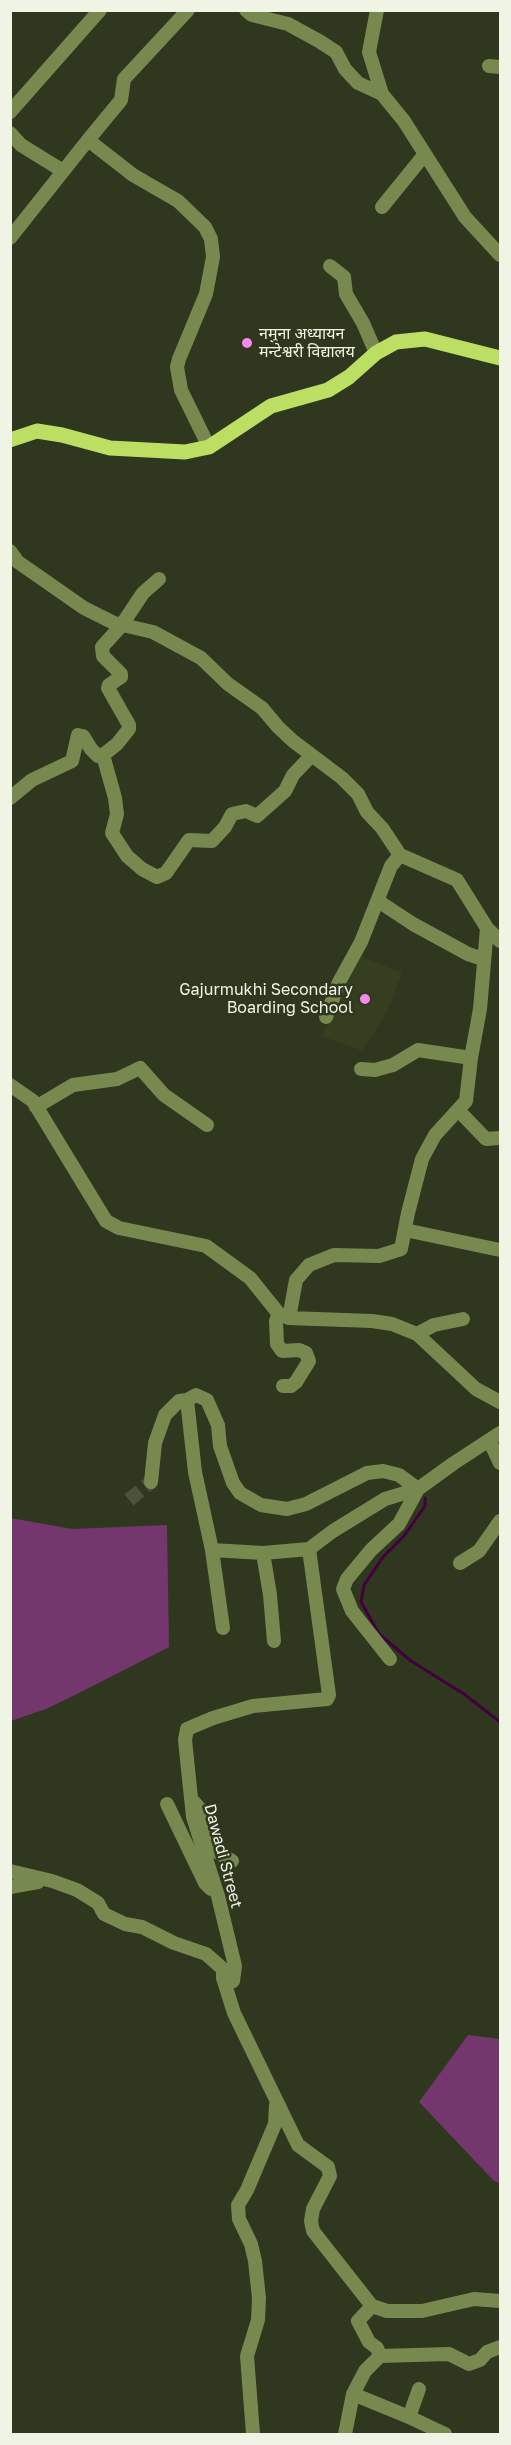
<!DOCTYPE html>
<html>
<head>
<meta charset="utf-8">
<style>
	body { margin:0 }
	#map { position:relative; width:511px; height:2445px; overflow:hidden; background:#2f371f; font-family:"Golos Text",sans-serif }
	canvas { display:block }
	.frame { position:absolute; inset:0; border:12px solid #eff4e5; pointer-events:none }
</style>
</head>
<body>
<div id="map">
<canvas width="511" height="2445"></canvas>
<div class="frame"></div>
</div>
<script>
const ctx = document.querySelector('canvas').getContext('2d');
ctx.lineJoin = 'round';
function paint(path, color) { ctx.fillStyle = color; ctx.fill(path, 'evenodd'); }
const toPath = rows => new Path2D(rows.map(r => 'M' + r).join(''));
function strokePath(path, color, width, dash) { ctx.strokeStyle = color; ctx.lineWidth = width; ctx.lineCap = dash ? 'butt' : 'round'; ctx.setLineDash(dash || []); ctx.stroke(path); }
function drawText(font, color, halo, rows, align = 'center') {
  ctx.font = font + ' "Golos Text","Noto Sans Devanagari",sans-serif'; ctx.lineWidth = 5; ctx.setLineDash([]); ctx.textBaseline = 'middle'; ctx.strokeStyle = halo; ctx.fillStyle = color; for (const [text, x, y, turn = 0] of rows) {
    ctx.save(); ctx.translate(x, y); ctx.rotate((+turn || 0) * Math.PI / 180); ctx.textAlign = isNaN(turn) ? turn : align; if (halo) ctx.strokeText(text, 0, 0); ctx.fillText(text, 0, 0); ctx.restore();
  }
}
paint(toPath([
	[358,955,402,973,388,1010,362,1051,322,1036]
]), '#353e1f');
paint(toPath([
	[10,1518,73,1529,167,1525,169,1647,75,1695,46,1709,11,1721],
	[468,2035,500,2039,500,2183,494,2181,419,2102]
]), '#73376d');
strokePath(toPath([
	[425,1498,425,1506,404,1536,383,1557,364,1585,361,1602,379,1634,411,1661,464,1694,500,1722]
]), '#42003e', 3);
strokePath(toPath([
	[129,1500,151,1482]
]), '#4c533d', 14, [14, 7]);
strokePath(toPath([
	[246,10,252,15,288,24,319,41,336,52,345,69,358,83,382,94],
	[377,10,369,52,382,94,404,121,465,217,500,255],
	[489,66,500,67],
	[10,112,100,10],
	[10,133,21,145,63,171],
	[88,140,121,100,124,79,188,10],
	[382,207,425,154],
	[10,238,88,140,133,175,178,201,205,227,211,239,213,257,206,294,179,359,177,367,181,390,209,447],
	[330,266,344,277,346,294,363,323,376,353],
	[10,551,18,562,84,608,114,623,153,632,201,658,228,684,262,708,278,727,293,741,342,778,358,794,367,812,382,828,400,855,457,880,487,928,500,941],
	[103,755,115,798,117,814,112,833,127,856,142,869,157,877,166,873,189,840,212,841,225,827,232,814,246,811,257,816,285,791,293,775,311,756],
	[10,798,32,780,72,761,78,735,83,736,91,749,98,756,103,755,117,744,129,729,129,725,108,688,109,685,121,677,121,674,103,656,102,647,121,626,143,593,159,579],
	[378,901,413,924,468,954,483,959],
	[326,1017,339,982,361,942,391,866,400,855],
	[361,1069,375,1070,393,1065,418,1050,471,1058],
	[10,1085,33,1101,106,1221,119,1228,206,1246,250,1278,279,1314,289,1318,372,1321,392,1324,417,1334,476,1389,500,1402],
	[36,1107,73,1085,117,1079,140,1068,164,1095,207,1125],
	[458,1110,486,1139,500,1138],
	[405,1230,500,1250],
	[279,1314,276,1321,277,1344,282,1351,299,1350,306,1353,309,1361,296,1382,291,1386,283,1386],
	[289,1318,296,1280,309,1265,334,1255,379,1256,401,1249,408,1213,422,1159,435,1135,466,1101,471,1058,480,1009,487,928],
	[417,1334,434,1325,463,1319],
	[187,1400,195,1472,212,1550,263,1553,309,1549],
	[489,1440,500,1463],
	[151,1482,155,1443,165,1415,179,1401,187,1400,196,1395,207,1400,218,1425,220,1446,233,1483,240,1493,261,1505,287,1509,306,1504,367,1473,383,1471,399,1475,418,1489,399,1524,371,1550,347,1579,343,1589,352,1611,390,1659],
	[212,1550,223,1628],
	[263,1553,270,1595,274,1641],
	[460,1563,479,1551,500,1521],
	[191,1799,203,1812,211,1841,217,1852,232,1861],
	[167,1804,205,1883,211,1889],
	[10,1871,52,1881,77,1890,98,1903,104,1914,125,1924,142,1927,174,1943,206,1954,223,1969,223,1978,234,2013,298,2145,328,2167,330,2176,313,2209,311,2221,313,2231,372,2306,387,2311,422,2311,474,2299,500,2301],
	[10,1887,38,1882],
	[223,1978,233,1981,235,1966,218,1896,193,1817,185,1740,187,1729,213,1718,253,1706,327,1699,329,1695,309,1549,333,1531,385,1499,418,1489,454,1463,500,1433],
	[372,2306,358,2321,369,2342,377,2348,380,2356],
	[353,2394,409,2417,445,2434],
	[409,2417,419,2389],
	[253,2434,247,2356,258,2320,259,2298,255,2261,251,2244,239,2219,238,2205,247,2190,275,2124,276,2105],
	[345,2434,353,2394,365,2371,380,2356,449,2354,469,2364,480,2360,487,2352,500,2347]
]), '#788950', 14);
strokePath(toPath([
	[10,440,37,431,62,435,110,448,185,452,209,447,271,406,328,390,349,377,376,353,396,342,425,339,500,358]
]), '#bcdf63', 15);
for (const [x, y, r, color] of [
	[247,343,6,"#f788eb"],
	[365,999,6,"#f788eb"]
]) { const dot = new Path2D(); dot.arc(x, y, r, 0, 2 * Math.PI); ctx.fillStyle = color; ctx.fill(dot); strokePath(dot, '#2f371f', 2); }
drawText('16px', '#eff4e5', '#2f371f', [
	["नमुना अध्यायन",259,334],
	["मन्टेश्वरी विद्यालय",259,352],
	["Gajurmukhi Secondary",353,990,"right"],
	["Boarding School",353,1008,"right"]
], 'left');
drawText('16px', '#eff4e5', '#2f371f', [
	["Dawadi Street",223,1856,75]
]);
</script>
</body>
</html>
